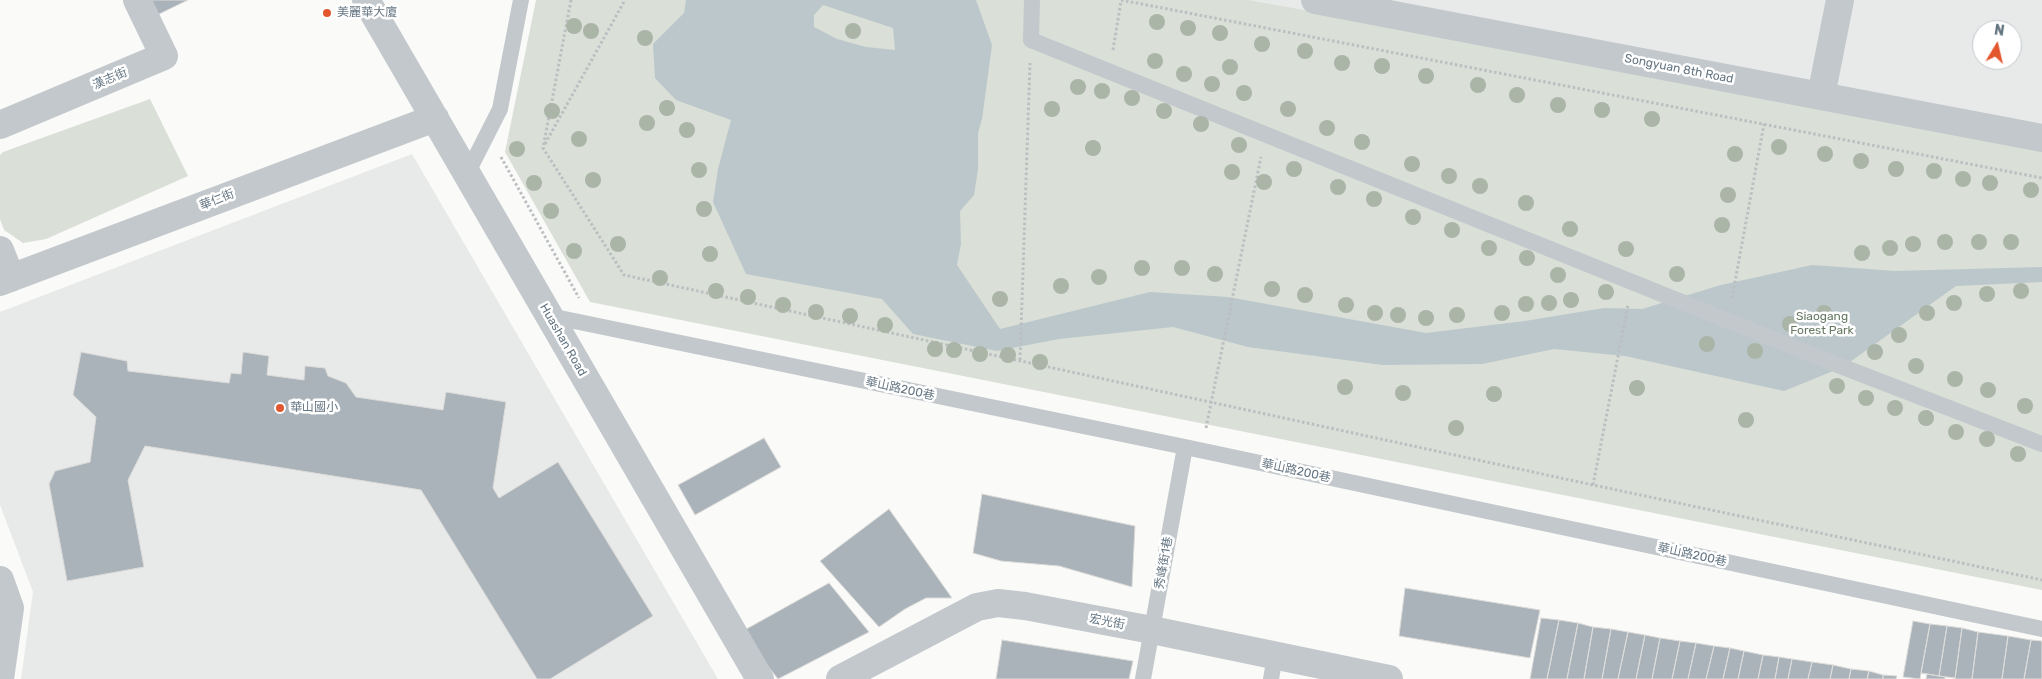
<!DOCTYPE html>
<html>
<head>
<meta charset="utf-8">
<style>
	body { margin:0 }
	#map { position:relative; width:2042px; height:679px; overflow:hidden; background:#fafaf8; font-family:Rubik,sans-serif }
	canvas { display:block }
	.north { position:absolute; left:1972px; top:20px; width:50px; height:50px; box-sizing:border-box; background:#fff; border:1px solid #c1c8cd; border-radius:50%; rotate:9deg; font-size:14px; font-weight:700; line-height:20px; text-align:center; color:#657683 }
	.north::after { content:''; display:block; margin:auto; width:18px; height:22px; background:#e4572e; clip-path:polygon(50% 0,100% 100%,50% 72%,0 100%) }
</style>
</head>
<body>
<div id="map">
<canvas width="2042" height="679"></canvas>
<div class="north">N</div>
</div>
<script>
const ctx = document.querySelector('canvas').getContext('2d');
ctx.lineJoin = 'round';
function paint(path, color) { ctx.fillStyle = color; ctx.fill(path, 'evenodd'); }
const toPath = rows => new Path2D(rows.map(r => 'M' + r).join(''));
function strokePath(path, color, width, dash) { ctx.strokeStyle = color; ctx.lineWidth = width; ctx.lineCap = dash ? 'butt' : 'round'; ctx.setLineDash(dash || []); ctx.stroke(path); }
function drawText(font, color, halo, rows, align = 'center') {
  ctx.font = font + ' Rubik,"Noto Sans TC",sans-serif'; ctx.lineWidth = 5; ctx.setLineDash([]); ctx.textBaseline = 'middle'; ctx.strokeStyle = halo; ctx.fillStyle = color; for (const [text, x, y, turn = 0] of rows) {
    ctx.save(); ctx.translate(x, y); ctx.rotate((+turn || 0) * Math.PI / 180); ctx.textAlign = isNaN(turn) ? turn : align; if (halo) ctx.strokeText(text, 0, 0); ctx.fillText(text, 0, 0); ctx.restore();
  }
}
paint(toPath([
	[1249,0,2042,0,2042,142],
	[1982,30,2012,30,2012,60,1982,60],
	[412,154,718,679,21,679,33,592,0,505,0,312]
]), '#e8e9e9');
paint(toPath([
	[536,0,1249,0,2042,142,2042,590,590,302,505,152],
	[150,99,188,176,46,239,23,243,4,230,0,219,0,155,3,152]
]), '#dadfd7');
paint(toPath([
	[686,0,976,0,992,45,982,119,978,133,978,169,974,195,960,211,961,244,957,265,1000,329,1150,292,1228,297,1426,333,1525,321,1604,308,1642,309,1721,285,1812,265,1895,271,2042,267,2042,282,1956,286,1843,367,1784,391,1625,356,1554,349,1482,364,1383,365,1248,347,1173,327,1059,339,997,351,913,334,882,299,746,274,713,202,718,169,731,120,676,100,655,78,653,44,684,13],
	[823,5,893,28,895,50,866,47,837,39,814,27,814,15]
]), '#bbc7cb');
const building = toPath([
	[145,0,188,0,153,17,145,0],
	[81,352,127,361,128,371,229,383,231,373,241,374,243,352,269,356,267,375,304,380,305,366,325,368,328,376,346,383,356,397,443,410,446,392,506,402,493,488,499,498,558,462,653,616,550,679,537,679,421,490,145,446,128,480,144,567,67,581,49,484,55,471,90,462,96,417,73,395,81,352],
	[764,438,781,467,695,515,678,485,764,438],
	[982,494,1135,526,1132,587,1059,566,1001,561,973,553,982,494],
	[889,509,952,598,926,598,905,609,879,627,820,561,889,509],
	[829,583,869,632,778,679,741,632,829,583],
	[1405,588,1540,610,1530,658,1399,636,1405,588],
	[1541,618,1559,620,1547,679,1530,679,1541,618],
	[1559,620,1578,623,1567,679,1547,679,1559,620],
	[1913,621,1930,624,1920,679,1903,677,1913,621],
	[1578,623,1593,627,1584,679,1567,679,1578,623],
	[1930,624,1947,626,1939,676,1921,673,1930,624],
	[1947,626,1962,628,1955,678,1939,676,1947,626],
	[1593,627,1611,629,1602,679,1584,679,1593,627],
	[1962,628,1978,632,1972,679,1955,679,1962,628],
	[1611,629,1628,632,1618,679,1602,679,1611,629],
	[1628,632,1645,635,1636,679,1618,679,1628,632],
	[1978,632,2008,636,2002,679,1972,679,1978,632],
	[1645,635,1660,638,1652,679,1636,679,1645,635],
	[2008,636,2031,640,2024,679,2002,679,2008,636],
	[1660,638,1680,641,1672,679,1652,679,1660,638],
	[1002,640,1133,661,1129,679,996,679,1002,640],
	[2031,640,2042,641,2042,679,2024,679,2031,640],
	[1680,641,1696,643,1688,679,1672,679,1680,641],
	[1696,643,1714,646,1706,679,1688,679,1696,643],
	[1714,646,1730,648,1723,679,1706,679,1714,646],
	[1730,648,1744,651,1738,679,1723,679,1730,648],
	[1744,651,1763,655,1758,679,1738,679,1744,651],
	[1763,655,1779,657,1775,679,1758,679,1763,655],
	[1779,657,1792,659,1788,679,1775,679,1779,657],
	[1792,659,1812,662,1808,679,1788,679,1792,659],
	[1812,662,1833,665,1830,679,1808,679,1812,662],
	[1833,665,1851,669,1849,679,1830,679,1833,665],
	[1851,669,1869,671,1867,679,1849,679,1851,669],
	[1869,671,1883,675,1883,679,1867,679,1869,671],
	[1927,674,1945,677,1945,679,1926,679,1927,674],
	[1883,675,1897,676,1896,679,1883,679,1883,675]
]);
paint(building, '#aab3b9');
strokePath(building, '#dcdcda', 1);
strokePath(toPath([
	[571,0,543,148,624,275,1593,485,2042,580],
	[1121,0,2042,178],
	[1113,50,1121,1],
	[545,144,625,0],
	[501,157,579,298],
	[1732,298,1764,124],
	[1020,360,1030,63],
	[1206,428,1261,157],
	[1593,485,1628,305]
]), '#bbbfc2', 3, [2.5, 2.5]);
strokePath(toPath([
	[1032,0,1031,40,1843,367,2042,444],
	[467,174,500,109,521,0],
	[550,316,1185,447,2042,629],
	[1143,679,1185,447],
	[1271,679,1275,656]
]), '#c3c8cc', 16);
strokePath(toPath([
	[366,0,760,679],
	[1315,0,2042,138],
	[1821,96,1840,0],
	[0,125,164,56,137,0],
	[0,250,11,278],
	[0,282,435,118],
	[0,580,10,608,0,679],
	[840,679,977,607,998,603,1025,606,1152,630,1389,679]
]), '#c3c8cc', 28);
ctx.fillStyle = '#aab4a7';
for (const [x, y] of [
	[1157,22],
	[574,26],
	[1188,28],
	[591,31],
	[853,31],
	[1220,33],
	[645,38],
	[1262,44],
	[1305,51],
	[1155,61],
	[1342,63],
	[1382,66],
	[1230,67],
	[1184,74],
	[1426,76],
	[1212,84],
	[1478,85],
	[1078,87],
	[1102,91],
	[1244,93],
	[1517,95],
	[1132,98],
	[1558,105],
	[667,108],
	[1052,109],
	[1288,109],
	[1602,110],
	[552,111],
	[1164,111],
	[1652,119],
	[647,123],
	[1201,124],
	[1327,128],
	[687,130],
	[579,139],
	[1362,142],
	[1239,145],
	[1779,147],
	[1093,148],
	[517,149],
	[1735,154],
	[1825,154],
	[1861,161],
	[1412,164],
	[1294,169],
	[1896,169],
	[699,170],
	[1934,171],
	[1232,172],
	[1449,176],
	[1963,179],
	[593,180],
	[1264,182],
	[534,183],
	[1990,183],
	[1480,186],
	[1338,187],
	[2031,190],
	[1728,195],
	[1374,199],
	[1526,203],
	[704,209],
	[551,211],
	[1413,217],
	[1722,225],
	[1570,229],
	[1452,230],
	[1945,242],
	[1979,242],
	[2011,242],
	[618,244],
	[1913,244],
	[1489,248],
	[1890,248],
	[1626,249],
	[574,251],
	[1862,253],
	[710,254],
	[1527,258],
	[1142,268],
	[1182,268],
	[1215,274],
	[1677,274],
	[1558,275],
	[1099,277],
	[660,278],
	[1061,286],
	[1272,289],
	[716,291],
	[2021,291],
	[1606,292],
	[1987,294],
	[1305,295],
	[748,297],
	[1000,299],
	[1571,300],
	[1549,303],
	[1954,303],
	[1526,304],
	[783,305],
	[1346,305],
	[816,312],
	[1375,313],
	[1502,313],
	[1824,313],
	[1927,313],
	[1398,315],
	[1457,315],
	[850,316],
	[1426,318],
	[1790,324],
	[885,325],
	[1899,335],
	[1707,344],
	[935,349],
	[954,350],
	[1755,351],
	[1875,352],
	[980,354],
	[1008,355],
	[1040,362],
	[1916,366],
	[1955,379],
	[1837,386],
	[1345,387],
	[1637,388],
	[1988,390],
	[1403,393],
	[1494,394],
	[1866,398],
	[2025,406],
	[1895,408],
	[1926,418],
	[1746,420],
	[1456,428],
	[1956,432],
	[1987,439],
	[2018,454]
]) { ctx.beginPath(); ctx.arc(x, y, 8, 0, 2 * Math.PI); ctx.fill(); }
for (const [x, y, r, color] of [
	[327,13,5,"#e4572e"],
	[280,408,5,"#e4572e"]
]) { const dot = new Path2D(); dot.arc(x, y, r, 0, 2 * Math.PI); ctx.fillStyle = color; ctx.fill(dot); strokePath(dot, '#fff', 2); }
drawText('12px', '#657683', '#fff', [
	["美麗華大廈",337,13],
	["華山國小",290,408]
], 'left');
drawText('12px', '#657683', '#fff', [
	["Songyuan 8th Road",1679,69,11],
	["漢志街",110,79,-23],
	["華仁街",217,200,-21],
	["Huashan Road",563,340,60],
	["華山路200巷",900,389,12],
	["華山路200巷",1296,471,12],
	["華山路200巷",1692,555,12],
	["秀峰街1巷",1164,563,-80],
	["宏光街",1107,622,11]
]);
drawText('12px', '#687a64', '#fff', [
	["Siaogang",1822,317],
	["Forest Park",1822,331]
]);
</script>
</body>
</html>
